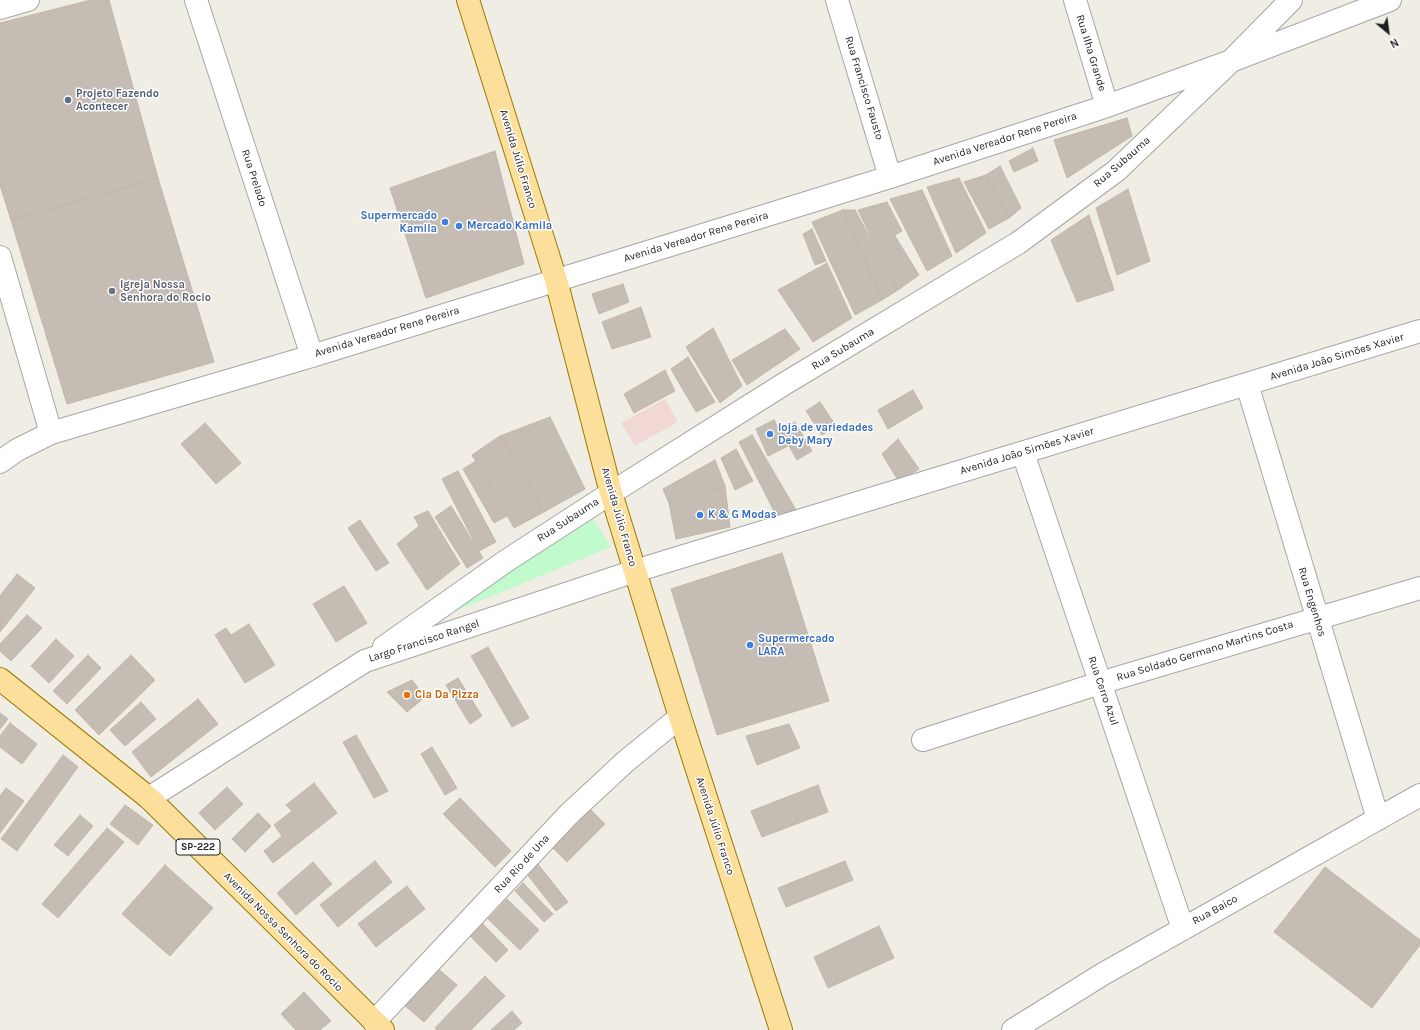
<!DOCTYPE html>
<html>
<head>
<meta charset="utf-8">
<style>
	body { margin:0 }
	#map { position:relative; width:1420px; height:1030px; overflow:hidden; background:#f0ede5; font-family:Karla,sans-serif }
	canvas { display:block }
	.north { position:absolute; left:1368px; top:12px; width:40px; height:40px; -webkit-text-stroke:3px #fff; paint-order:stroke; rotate:151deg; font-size:11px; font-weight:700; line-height:16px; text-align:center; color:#1f1f1f }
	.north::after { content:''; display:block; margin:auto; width:14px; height:18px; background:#1f1f1f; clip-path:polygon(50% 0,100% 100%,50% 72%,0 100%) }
</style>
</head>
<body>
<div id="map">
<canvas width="1420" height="1030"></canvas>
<div class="north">N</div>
</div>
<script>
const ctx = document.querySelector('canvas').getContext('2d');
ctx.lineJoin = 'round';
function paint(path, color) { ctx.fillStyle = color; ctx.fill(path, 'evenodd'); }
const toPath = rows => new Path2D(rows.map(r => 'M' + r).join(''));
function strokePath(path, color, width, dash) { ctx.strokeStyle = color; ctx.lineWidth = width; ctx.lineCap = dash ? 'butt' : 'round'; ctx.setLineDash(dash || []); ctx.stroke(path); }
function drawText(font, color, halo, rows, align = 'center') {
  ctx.font = font + ' Karla,sans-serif'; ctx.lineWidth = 3; ctx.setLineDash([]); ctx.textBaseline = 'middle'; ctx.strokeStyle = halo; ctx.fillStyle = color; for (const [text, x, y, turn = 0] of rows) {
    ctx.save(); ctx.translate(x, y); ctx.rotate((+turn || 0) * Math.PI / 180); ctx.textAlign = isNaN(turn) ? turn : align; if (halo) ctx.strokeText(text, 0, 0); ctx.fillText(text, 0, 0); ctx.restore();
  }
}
paint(toPath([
	[665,399,678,422,635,446,621,423]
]), '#f1d8d4');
paint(toPath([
	[591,514,611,547,441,617]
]), '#c1facd');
const building = toPath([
	[91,0,109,0,158,178,11,220,0,185,0,23,91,0],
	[1127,118,1132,136,1067,178,1054,140,1127,118],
	[1033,148,1038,161,1014,172,1009,161,1033,148],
	[495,151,524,264,426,298,390,188,495,151],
	[1000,166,1021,208,1009,218,986,175,1000,166],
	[986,175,1009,218,989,229,964,182,986,175],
	[158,178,214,362,67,404,11,220,158,178],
	[959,178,986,233,956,253,927,187,959,178],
	[1128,189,1150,261,1117,275,1096,208,1128,189],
	[922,190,952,256,927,271,890,199,922,190],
	[887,202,902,231,875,246,858,210,887,202],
	[843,210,882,300,855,315,812,222,843,210],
	[843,210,855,210,898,290,882,300,843,210],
	[1089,215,1114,290,1077,302,1051,240,1089,215],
	[812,229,826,261,815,265,803,234,812,229],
	[895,236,919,275,898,290,875,246,895,236],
	[827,263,852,318,813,342,778,290,827,263],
	[623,284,629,302,599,314,592,294,623,284],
	[641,307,651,337,612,349,602,322,641,307],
	[713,328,742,386,720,403,686,347,713,328],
	[785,329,800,349,747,385,732,360,785,329],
	[688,357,715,402,696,412,671,369,688,357],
	[665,370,675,391,634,413,624,394,665,370],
	[913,390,923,408,888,429,878,410,913,390],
	[820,402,836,426,822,435,806,411,820,402],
	[550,417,585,489,542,513,530,484,500,436,550,417],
	[774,420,788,446,768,456,756,429,774,420],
	[795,422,812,451,797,460,780,430,795,422],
	[205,423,241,463,216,484,181,444,205,423],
	[752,435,799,515,779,521,739,442,752,435],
	[500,436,530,484,499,501,472,455,500,436],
	[898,439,919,469,899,482,882,454,898,439],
	[736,449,753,481,735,490,721,458,736,449],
	[715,460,725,486,669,503,663,489,715,460],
	[476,461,507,516,494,523,463,469,476,461],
	[458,471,496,542,479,551,442,479,458,471],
	[530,484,542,513,514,528,499,501,530,484],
	[725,486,730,527,676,539,669,503,725,486],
	[451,506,483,558,467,568,435,517,451,506],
	[428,511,460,564,427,590,397,544,419,526,414,517,428,511],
	[360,520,389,563,376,571,348,528,360,520],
	[782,553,829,701,717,735,671,589,782,553],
	[17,574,35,588,0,632,0,596,17,574],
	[344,586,367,623,336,642,313,604,344,586],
	[27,615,42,628,11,661,0,651,0,644,27,615],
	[249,624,275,665,245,683,215,635,226,628,231,635,249,624],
	[56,639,74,656,49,683,31,666,56,639],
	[488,647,529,718,512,727,471,656,488,647],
	[88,655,101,668,67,704,53,691,88,655],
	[131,655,155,680,99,735,75,710,131,655],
	[458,678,482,716,470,724,446,685,458,678],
	[412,680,425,697,407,712,387,692,412,680],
	[198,699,218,724,151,777,132,752,198,699],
	[141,702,156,719,125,746,110,730,141,702],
	[0,713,8,719,0,729,0,713],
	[10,723,37,744,22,764,0,747,0,736,10,723],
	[789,724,800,748,757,765,746,736,789,724],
	[356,735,388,791,374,798,343,742,356,735],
	[432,747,457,788,445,795,421,754,432,747],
	[63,755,78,767,17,851,1,839,63,755],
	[314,783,337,813,273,863,264,851,282,836,274,825,292,811,286,805,314,783],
	[818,785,828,812,762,837,751,811,818,785],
	[227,787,243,804,215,830,199,813,227,787],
	[6,788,24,801,0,833,0,796,6,788],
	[460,798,511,851,495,867,443,814,460,798],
	[125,805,153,825,138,845,110,824,125,805],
	[591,810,605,824,567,862,553,848,591,810],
	[258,813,271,826,245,852,232,839,258,813],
	[80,815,93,826,68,856,54,845,80,815],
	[107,828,124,842,58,918,42,904,107,828],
	[375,861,392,882,338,927,320,905,375,861],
	[845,861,853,880,786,907,778,888,845,861],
	[313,862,332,884,296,915,277,893,313,862],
	[537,863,568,902,556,911,526,873,537,863],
	[165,865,213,908,170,956,122,914,165,865],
	[1325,867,1420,940,1420,945,1372,1008,1274,932,1325,867],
	[523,883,553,914,544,922,515,891,523,883],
	[407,886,425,909,376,947,358,924,407,886],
	[507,899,539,930,520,950,488,919,507,899],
	[483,924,508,950,496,962,470,936,483,924],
	[879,926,894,958,828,988,814,957,879,926],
	[436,967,457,985,424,1022,404,1005,436,967],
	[485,976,505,996,471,1030,437,1030,435,1028,485,976],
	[304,992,331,1021,320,1030,296,1030,281,1014,304,992],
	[512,1011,522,1023,514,1030,491,1030,512,1011]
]);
paint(building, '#c5bdb4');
strokePath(building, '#c2b6a7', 1);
const minor = toPath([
	[196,0,312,356],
	[837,0,890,177],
	[1075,0,1107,106],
	[0,8,28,0],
	[0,257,51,433],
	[1247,384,1378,819],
	[1023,453,1183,929],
	[0,462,17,450,51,433,312,356,890,177,1107,106,1231,61,1390,0],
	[384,647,506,561,611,493,784,384,1018,243,1116,171,1231,61,1291,0],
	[923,740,1100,683,1420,588],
	[149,798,365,661,635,571,1420,331],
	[374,1022,569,814,625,762,680,717],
	[1013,1030,1103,974,1420,795]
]);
const major = toPath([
	[468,0,556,280,611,493,680,717,781,1030],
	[0,679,149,798,383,1030]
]);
strokePath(minor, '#a6a6a6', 24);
strokePath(major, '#9a7900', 24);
strokePath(minor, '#fff', 22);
strokePath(major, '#fddf9c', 22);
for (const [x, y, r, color] of [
	[68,100,4,"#5c6f8a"],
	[445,222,4,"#3f7fe0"],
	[459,226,4,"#3f7fe0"],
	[112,291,4,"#6b7280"],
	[770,434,4,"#3f7fe0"],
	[700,515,4,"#3f7fe0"],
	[750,645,4,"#3f7fe0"],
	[407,695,4,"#e8710a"]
]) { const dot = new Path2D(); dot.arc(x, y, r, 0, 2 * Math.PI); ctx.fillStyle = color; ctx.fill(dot); strokePath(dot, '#fff', 1.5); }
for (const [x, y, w] of [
	[198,847,44]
]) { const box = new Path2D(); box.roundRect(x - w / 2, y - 8, w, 16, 3); ctx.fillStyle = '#fff'; ctx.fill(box); strokePath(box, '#1f1f1f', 1); }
drawText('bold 10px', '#1f1f1f', null, [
	["SP-222",198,847]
]);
drawText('11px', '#1f1f1f', '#fff', [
	["Rua Ilha Grande",1091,53,73],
	["Rua Francisco Fausto",864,88,73],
	["Avenida Vereador Rene Pereira",1005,139,-18],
	["Avenida Júlio Franco",518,159,73],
	["Rua Subauma",1122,162,-41],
	["Rua Prelado",254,178,72],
	["Avenida Vereador Rene Pereira",696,237,-17],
	["Avenida Vereador Rene Pereira",387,332,-17],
	["Rua Subauma",843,349,-31],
	["Avenida João Simões Xavier",1337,357,-17],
	["Avenida João Simões Xavier",1027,451,-17],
	["Avenida Júlio Franco",619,517,74],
	["Rua Subauma",568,520,-33],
	["Rua Engenhos",1312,602,73],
	["Largo Francisco Rangel",424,641,-18],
	["Rua Soldado Germano Martins Costa",1205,651,-17],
	["Rua Cerro Azul",1103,691,71],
	["Avenida Júlio Franco",715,826,72],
	["Rua Rio de Una",522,864,-47],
	["Rua Baico",1215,910,-29],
	["Avenida Nossa Senhora do Rocio",283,932,45]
]);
drawText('bold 11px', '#4e5e75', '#fff', [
	["Projeto Fazendo",76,94],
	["Acontecer",76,107]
], 'left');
drawText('bold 11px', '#366cbe', '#fff', [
	["Supermercado",437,216,"right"],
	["Kamila",437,229,"right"],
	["Mercado Kamila",467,226],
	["loja de variedades",778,428],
	["Deby Mary",778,441],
	["K & G Modas",708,515],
	["Supermercado",758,639],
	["LARA",758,652]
], 'left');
drawText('bold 11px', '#5b616d', '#fff', [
	["Igreja Nossa",120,285],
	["Senhora do Rocio",120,298]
], 'left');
drawText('bold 11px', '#c56008', '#fff', [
	["Cia Da Pizza",415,695]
], 'left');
</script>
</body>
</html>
